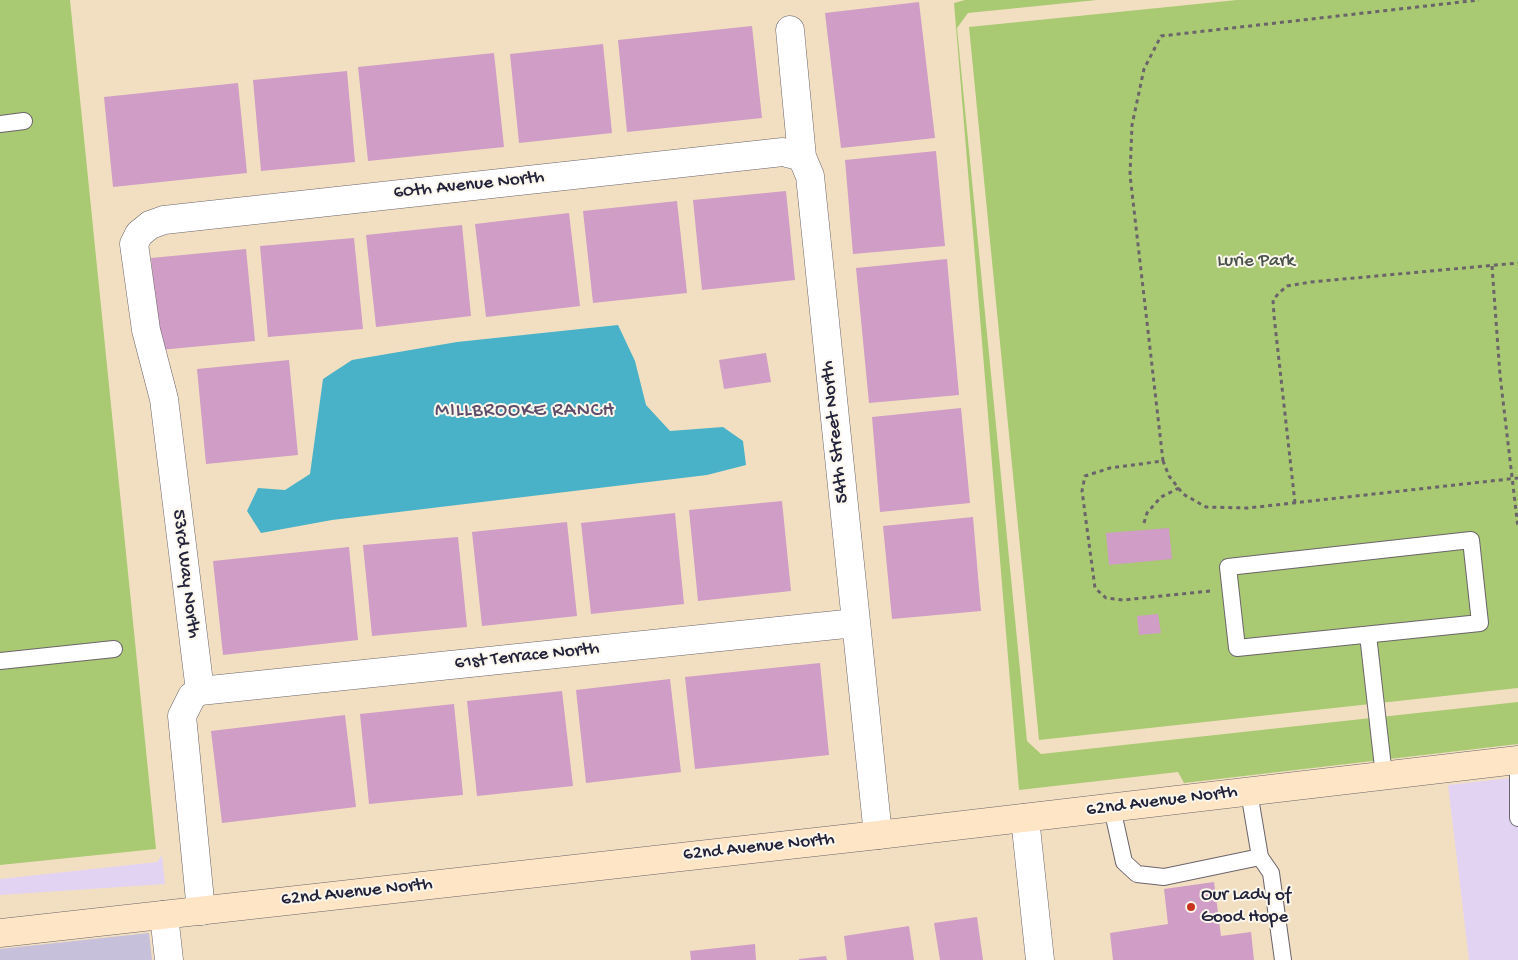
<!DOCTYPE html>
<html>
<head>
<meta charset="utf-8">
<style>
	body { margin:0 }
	canvas { display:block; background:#f2dfc1 }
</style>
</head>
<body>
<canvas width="1518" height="960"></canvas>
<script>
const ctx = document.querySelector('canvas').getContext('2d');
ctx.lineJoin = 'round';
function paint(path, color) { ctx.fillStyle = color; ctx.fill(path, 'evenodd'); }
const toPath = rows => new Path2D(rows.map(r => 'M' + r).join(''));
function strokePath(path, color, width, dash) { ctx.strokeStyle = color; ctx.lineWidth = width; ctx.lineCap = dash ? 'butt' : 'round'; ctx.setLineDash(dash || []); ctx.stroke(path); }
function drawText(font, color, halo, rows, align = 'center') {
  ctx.font = font + ' "Gochi Hand",sans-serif'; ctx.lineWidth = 4; ctx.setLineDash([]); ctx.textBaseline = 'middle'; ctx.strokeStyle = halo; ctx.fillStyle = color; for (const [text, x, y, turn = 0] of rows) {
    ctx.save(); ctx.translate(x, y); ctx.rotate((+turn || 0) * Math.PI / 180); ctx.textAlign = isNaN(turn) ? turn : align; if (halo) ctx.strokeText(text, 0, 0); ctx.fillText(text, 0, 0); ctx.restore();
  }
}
paint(toPath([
	[1518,777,1518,960,1469,960,1448,785],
	[162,855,165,884,0,895,0,879,157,862]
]), '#e3d3f2');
paint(toPath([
	[149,933,152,960,0,960,0,949]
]), '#c6c0da');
paint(toPath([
	[0,0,70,0,156,849,0,865],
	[965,0,1097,0,968,13,957,28,1027,741,1041,754,1518,702,1518,744,1184,783,1178,772,1019,790,954,3],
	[1237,0,1518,0,1518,688,1039,740,969,27]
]), '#a9ca73');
paint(toPath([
	[618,325,635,361,646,405,670,431,723,427,743,441,746,465,707,475,332,520,261,533,247,511,258,488,285,490,310,474,323,379,352,360,457,342]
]), '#49b2c8');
paint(toPath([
	[919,2,935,138,841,148,825,13],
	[752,26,762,118,627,132,618,40],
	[603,44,612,133,519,143,510,54],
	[494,53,504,147,368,161,358,67],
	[347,71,355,162,261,171,253,80],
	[238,83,247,173,113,187,104,97],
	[936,151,945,246,853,254,845,160],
	[786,191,795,280,702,290,693,200],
	[677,201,687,293,593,303,583,211],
	[569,213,580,306,486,317,475,224],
	[462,225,471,316,376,327,366,235],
	[354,238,363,329,268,337,260,246],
	[246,249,255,341,160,350,151,258],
	[947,259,959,395,869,403,856,268],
	[766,353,771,382,724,389,719,360],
	[289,360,298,455,206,464,197,369],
	[961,408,970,503,880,512,872,417],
	[782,501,791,591,698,601,689,510],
	[675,513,684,604,591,614,581,523],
	[973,517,981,611,892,619,883,526],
	[567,522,577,616,482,626,472,532],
	[1169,528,1172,559,1109,565,1106,533],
	[458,537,467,627,372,636,363,545],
	[349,547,358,640,223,655,213,561],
	[1158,614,1161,633,1139,635,1137,616],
	[820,663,829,755,695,769,685,677],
	[670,679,681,772,586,783,576,690],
	[562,691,573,786,477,796,467,701],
	[454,704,463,795,369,804,360,714],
	[345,715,356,807,222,823,211,731],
	[1214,882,1221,936,1251,932,1254,960,1113,960,1110,933,1168,924,1164,889],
	[977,917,983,960,940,960,934,923],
	[909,926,914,960,847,960,844,936],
	[755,944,756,960,691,960,690,951],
	[826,956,827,960,799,960,799,959]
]), '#cf9dc5');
const lane = toPath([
	[0,124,24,121],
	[1471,540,1480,623,1237,648,1228,567,1471,540],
	[1368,635,1384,776],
	[0,661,114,649],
	[1518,760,1518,818],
	[1112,808,1124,862,1137,874,1164,877,1260,857,1249,792],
	[1260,857,1271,873,1283,960]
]);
const street = toPath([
	[790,30,802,157,810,176,878,835],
	[200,691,164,399,146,330,134,244,139,234,150,225,164,220,783,152,802,157],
	[1025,818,1040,960],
	[201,911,182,716,192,696,200,691,855,623],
	[164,915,169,960]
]);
const secondary = toPath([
	[0,933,878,835,1518,760]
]);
strokePath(lane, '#6b646a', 18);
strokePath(street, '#6b646a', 29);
strokePath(secondary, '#6b646a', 29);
strokePath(toPath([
	[1492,266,1500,375,1518,528],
	[1163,461,1130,175,1132,125,1144,69,1161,36,1479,0],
	[1295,503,1274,316,1273,300,1279,293,1287,286,1311,282,1518,263],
	[1144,523,1147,513,1161,497,1179,488],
	[1210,591,1123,600,1106,598,1095,588,1082,491,1085,476,1110,468,1163,461,1169,476,1183,494,1206,507,1248,508,1518,478]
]), '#6b646a', 3, [4, 4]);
strokePath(lane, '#fff', 16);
strokePath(street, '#fff', 28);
strokePath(secondary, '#fde5c5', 28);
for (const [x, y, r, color] of [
	[1191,907,5,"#c8321e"]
]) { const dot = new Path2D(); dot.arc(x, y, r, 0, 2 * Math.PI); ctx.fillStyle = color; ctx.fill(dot); strokePath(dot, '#fbf7ec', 2); }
drawText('19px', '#22223b', '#fbf7ec', [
	["60th Avenue North",469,186,-6],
	["54th Street North",836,432,-96],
	["53rd Way North",185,574,83],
	["61st Terrace North",527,657,-6],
	["62nd Avenue North",1162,802,-7],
	["62nd Avenue North",759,848,-6],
	["62nd Avenue North",357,893,-6]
]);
drawText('19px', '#4a544c', '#fbf7ec', [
	["Lurie Park",1256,262]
]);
drawText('19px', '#22223b', '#fbf7ec', [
	["Our Lady of",1201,896],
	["Good Hope",1201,918]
], 'left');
ctx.letterSpacing = '1px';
drawText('20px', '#5f4d6b', '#fbf7ec', [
	["MILLBROOKE RANCH",525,412]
]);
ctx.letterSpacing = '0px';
</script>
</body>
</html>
